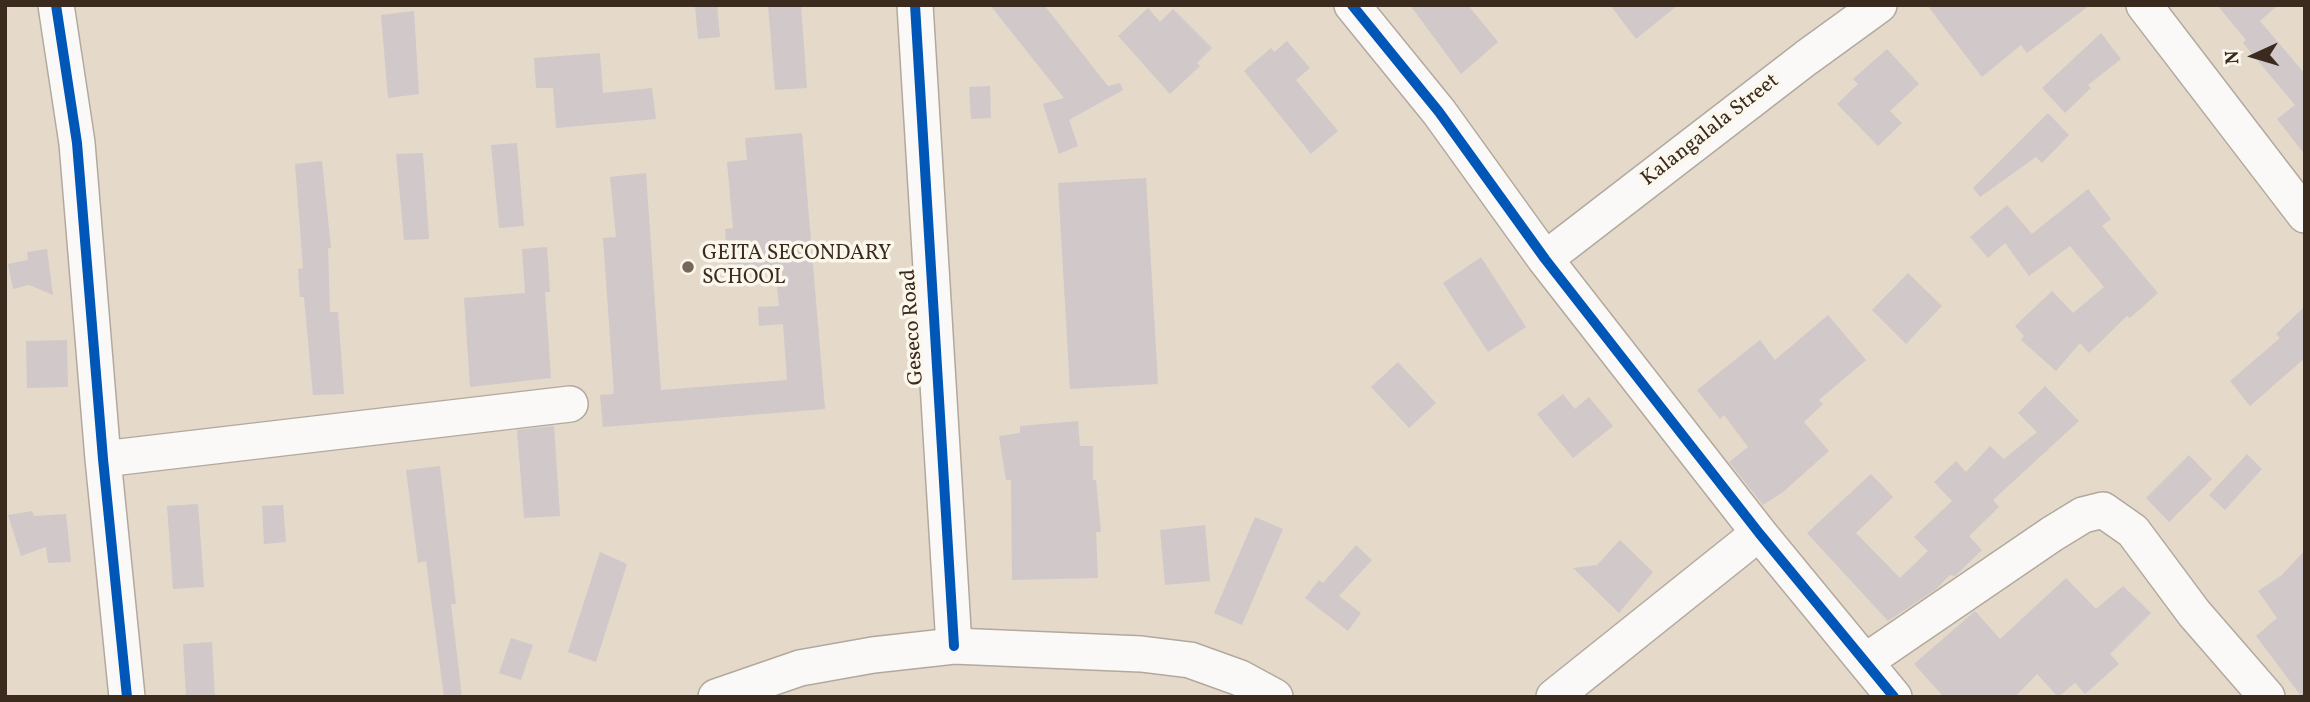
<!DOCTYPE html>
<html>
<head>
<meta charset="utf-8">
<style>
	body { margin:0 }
	#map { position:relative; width:2310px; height:702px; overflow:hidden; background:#e5d9c9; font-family:Vollkorn,serif }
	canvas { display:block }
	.frame { position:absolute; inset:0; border:7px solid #3b2a1e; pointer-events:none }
	.north { position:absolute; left:2219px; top:21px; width:70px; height:70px; -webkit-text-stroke:5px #fbf7ec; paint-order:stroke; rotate:266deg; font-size:19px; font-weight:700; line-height:28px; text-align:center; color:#3b2a1e }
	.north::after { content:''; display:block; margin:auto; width:24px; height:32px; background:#3b2a1e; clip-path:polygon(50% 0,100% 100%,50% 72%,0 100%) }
</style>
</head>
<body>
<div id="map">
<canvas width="2310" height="702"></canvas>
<div class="frame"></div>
<div class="north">N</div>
</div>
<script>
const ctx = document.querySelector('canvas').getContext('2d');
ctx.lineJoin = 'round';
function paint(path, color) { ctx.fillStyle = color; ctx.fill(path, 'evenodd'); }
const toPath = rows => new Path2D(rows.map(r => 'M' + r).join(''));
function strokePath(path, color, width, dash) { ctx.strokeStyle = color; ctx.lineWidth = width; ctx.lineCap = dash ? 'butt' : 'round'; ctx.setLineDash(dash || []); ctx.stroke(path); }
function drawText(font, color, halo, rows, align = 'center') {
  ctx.font = font + ' Vollkorn,serif'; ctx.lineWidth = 7; ctx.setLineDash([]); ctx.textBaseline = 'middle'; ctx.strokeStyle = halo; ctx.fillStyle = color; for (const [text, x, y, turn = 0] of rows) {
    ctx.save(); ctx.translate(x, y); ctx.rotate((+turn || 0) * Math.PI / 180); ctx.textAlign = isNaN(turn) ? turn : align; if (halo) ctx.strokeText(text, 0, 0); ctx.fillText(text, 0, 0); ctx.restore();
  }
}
paint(toPath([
	[717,5,720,37,698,39,695,6],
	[768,5,801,5,807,88,775,90],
	[990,5,1044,5,1108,86,1120,83,1123,90,1069,120,1078,146,1059,154,1043,104,1064,98],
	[1410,5,1468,5,1498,42,1461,74],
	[1610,5,1678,5,1636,39],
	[1927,5,2090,5,2027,53,2021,45,1982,77],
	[2217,5,2278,5,2260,21,2305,74,2305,155,2277,119,2295,105,2243,43,2246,40],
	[1148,8,1160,22,1173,9,1212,48,1197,63,1200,66,1170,94,1118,36],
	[414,11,419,94,388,98,381,15],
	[2101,33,2121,59,2088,85,2091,88,2065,113,2042,88],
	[1287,41,1310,68,1296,80,1338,131,1311,154,1244,71,1271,48,1274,52],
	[1887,49,1919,84,1890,111,1902,123,1878,146,1837,104,1858,84,1853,79],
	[600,53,603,93,652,88,656,119,556,128,553,88,536,88,534,58],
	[990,86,991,118,971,119,969,87],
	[2048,113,2069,135,2042,163,2036,157,1980,197,1973,188],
	[802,133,825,409,603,427,600,395,614,394,603,238,616,237,610,177,646,173,661,390,787,380,783,324,759,326,758,307,779,306,775,265,728,269,725,229,733,228,727,162,747,160,745,138],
	[517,143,524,226,499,228,491,145],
	[423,153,429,239,404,240,396,154],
	[322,161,331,248,328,248,330,312,338,312,344,394,313,395,304,297,300,297,298,269,303,268,295,164],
	[1146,178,1158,384,1070,389,1058,183],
	[2088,189,2111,219,2102,226,2158,293,2130,318,2127,316,2089,353,2080,343,2056,371,2021,340,2024,336,2015,326,2052,291,2073,313,2104,287,2070,246,2029,276,2005,243,1988,258,1970,237,2007,205,2032,234],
	[547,247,550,292,545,292,551,378,470,387,464,298,525,293,522,249],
	[47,249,53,295,29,285,13,289,8,264,28,260,27,252],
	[1481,257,1526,327,1488,352,1443,283],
	[1908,273,1942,306,1906,344,1872,310],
	[2305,306,2305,358,2250,406,2230,381,2280,338,2276,334],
	[1828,315,1866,360,1819,400,1823,404,1804,422,1829,451,1783,492,1763,505,1729,462,1748,447,1724,415,1720,419,1697,390,1760,340,1775,360],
	[67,340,68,387,27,388,26,341],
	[1398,362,1436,403,1409,428,1371,387],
	[2045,386,2079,421,1993,500,1999,507,1969,536,1982,550,1955,576,1950,575,1935,590,1888,621,1807,533,1871,474,1893,497,1856,533,1900,578,1928,551,1914,537,1952,501,1934,482,1956,461,1966,472,1990,446,2004,459,2037,432,2018,413],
	[1563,394,1575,409,1589,397,1613,426,1573,458,1537,414],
	[1078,421,1080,446,1093,446,1093,480,1096,480,1101,532,1096,532,1098,578,1012,580,1011,480,1006,480,999,436,1020,433,1020,426],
	[554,426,560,516,524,518,517,430],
	[2247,454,2262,469,2225,510,2209,495],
	[2189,455,2212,479,2169,522,2146,498],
	[440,466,456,604,451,604,462,697,444,697,426,561,418,563,406,470],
	[198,504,204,587,173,589,167,506],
	[283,505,286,542,264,544,262,506],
	[32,511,34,516,66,514,71,562,48,563,46,547,21,556,8,515],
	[1255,517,1283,529,1242,625,1214,613],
	[1205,525,1210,581,1165,585,1160,530],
	[1620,540,1653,572,1619,613,1573,568,1597,565],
	[1356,545,1372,560,1339,596,1361,613,1348,631,1305,598,1319,580,1323,583],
	[2305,550,2305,697,2302,697,2256,636,2277,618,2258,591,2282,575],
	[600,552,627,564,596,662,568,652],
	[2066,578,2096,609,2123,586,2151,613,2110,654,2119,664,2085,694,2075,683,2058,697,2037,674,2015,697,1944,697,1914,664,1975,611,2000,639],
	[511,638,533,645,521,680,499,673],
	[212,642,215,697,186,697,183,644]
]), '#d1c8ca');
const minor = toPath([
	[56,5,77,143,103,459,127,697],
	[915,5,954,646],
	[1352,5,1439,112,1545,259,1759,533,1894,697],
	[2144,5,2305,215],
	[1545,259,1806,58,1879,5],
	[103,459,570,404],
	[1866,661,2052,534,2083,515,2103,510,2133,531,2194,613,2267,697],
	[716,697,800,668,873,655,954,646,1141,654,1190,660,1240,678,1275,697],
	[1554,697,1759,533]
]);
strokePath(minor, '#b2a99e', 38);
strokePath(minor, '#fbf9f7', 35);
strokePath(toPath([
	[56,5,77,143,103,459,127,697],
	[915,5,954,646],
	[1352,5,1439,112,1545,259,1759,533,1894,697]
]), '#0057b8', 10);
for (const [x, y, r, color] of [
	[688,267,7,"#76675a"]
]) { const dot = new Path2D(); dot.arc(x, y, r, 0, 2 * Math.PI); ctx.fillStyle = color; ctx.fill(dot); strokePath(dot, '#fbf7ec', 2.5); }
drawText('21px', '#3b2a1e', '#fbf7ec', [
	["Kalangalala Street",1711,131,-38],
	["Geseco Road",914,327,-94]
]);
drawText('21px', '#3b2a1e', '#fbf7ec', [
	["GEITA SECONDARY",702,255],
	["SCHOOL",702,279]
], 'left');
</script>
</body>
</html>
